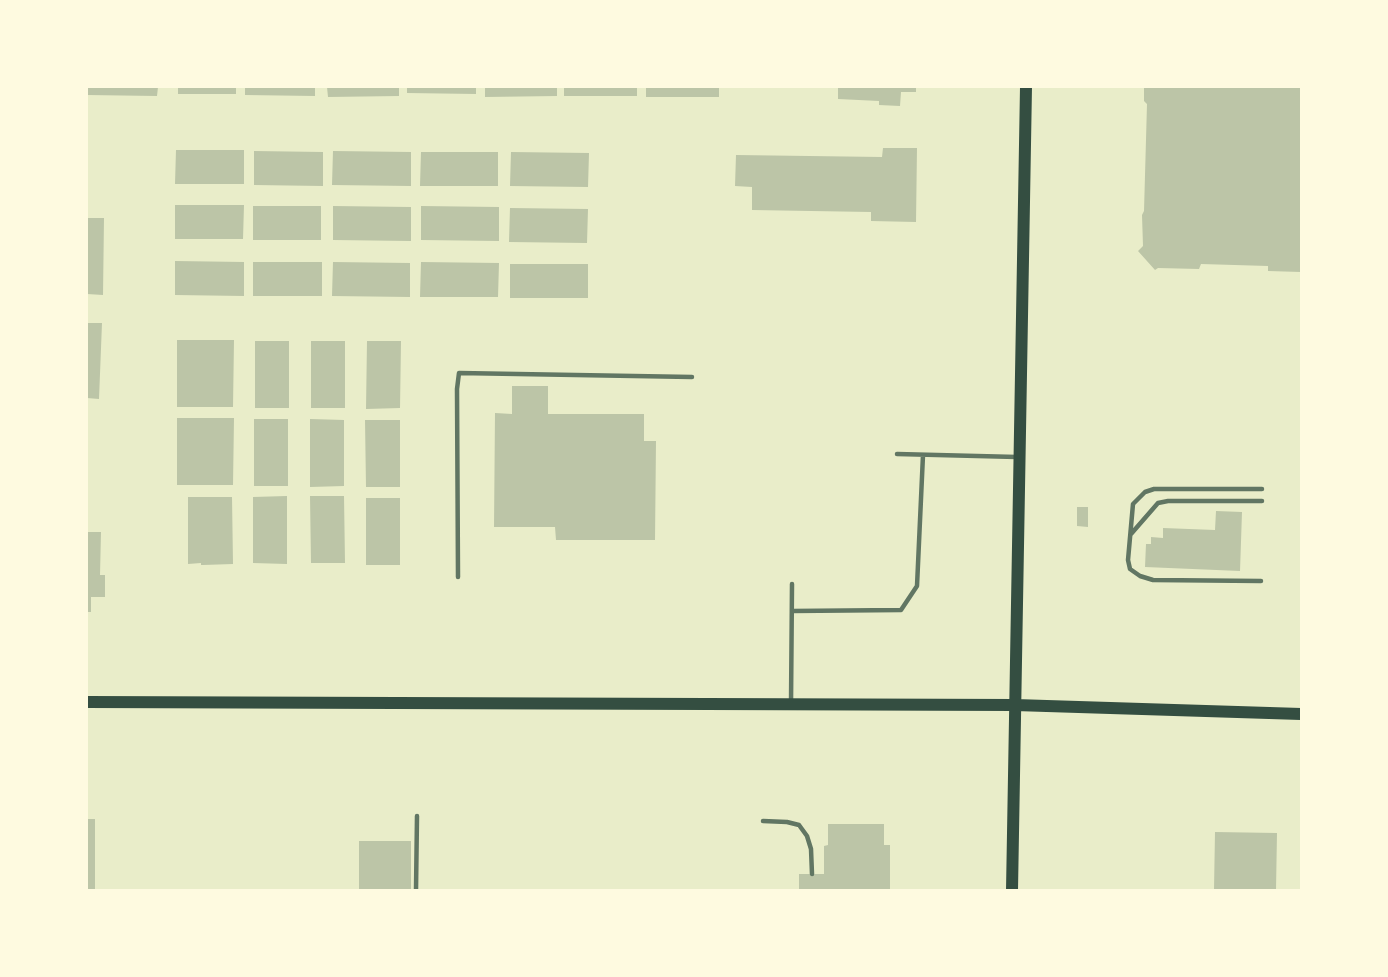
<!DOCTYPE html>
<html>
<head>
<meta charset="utf-8">
<style>
	body { margin:0 }
	#map { position:relative; width:1388px; height:977px; overflow:hidden; background:#e9edc9; font-family:Bitter,serif }
	canvas { display:block }
	.frame { position:absolute; inset:0; border:88px solid #fefae0; pointer-events:none }
</style>
</head>
<body>
<div id="map">
<canvas width="1388" height="977"></canvas>
<div class="frame"></div>
</div>
<script>
const ctx = document.querySelector('canvas').getContext('2d');
ctx.lineJoin = 'round';
function paint(path, color) { ctx.fillStyle = color; ctx.fill(path, 'evenodd'); }
const toPath = rows => new Path2D(rows.map(r => 'M' + r).join(''));
function strokePath(path, color, width, dash) { ctx.strokeStyle = color; ctx.lineWidth = width; ctx.lineCap = dash ? 'butt' : 'round'; ctx.setLineDash(dash || []); ctx.stroke(path); }
paint(toPath([
	[87,87,158,87,157,96,87,95],
	[178,87,236,87,236,94,178,94],
	[245,87,315,87,315,96,245,95],
	[327,87,399,87,399,96,328,97],
	[407,87,476,87,476,94,407,93],
	[485,87,557,87,557,96,485,97],
	[564,87,637,87,637,96,564,96],
	[646,87,719,87,719,97,646,97],
	[838,87,916,87,916,92,901,92,900,106,879,105,879,101,838,99],
	[1144,87,1301,87,1301,272,1268,271,1268,266,1201,264,1199,269,1158,268,1155,270,1138,251,1143,246,1142,215,1144,211,1147,104,1144,101],
	[883,148,917,148,916,222,871,221,871,212,752,210,752,187,735,186,736,155,882,157],
	[176,150,244,150,244,184,175,184],
	[254,151,323,152,323,186,254,185],
	[333,151,411,152,411,186,332,185],
	[421,152,498,152,498,186,420,186],
	[511,152,589,153,588,187,510,186],
	[175,205,244,205,243,239,175,239],
	[253,206,321,206,321,240,253,240],
	[333,206,411,207,411,241,333,240],
	[421,206,499,207,499,241,421,240],
	[510,208,588,209,587,243,509,242],
	[87,218,104,218,103,295,87,294],
	[175,261,244,262,244,296,175,295],
	[253,262,322,262,322,296,253,296],
	[333,262,410,263,410,297,332,296],
	[421,262,499,263,498,297,420,297],
	[510,264,588,264,588,298,510,298],
	[87,323,102,323,99,399,87,398],
	[177,340,234,340,233,407,177,407],
	[255,341,289,341,289,408,255,408],
	[311,341,345,341,345,408,311,408],
	[367,341,401,341,400,408,366,409],
	[512,386,548,386,548,414,644,414,644,441,656,441,655,540,556,540,555,527,494,527,495,413,512,414],
	[177,418,234,418,233,485,177,485],
	[254,419,288,419,288,486,254,486],
	[310,419,344,420,344,486,310,487],
	[365,420,400,420,400,487,366,487],
	[287,496,287,564,253,563,253,497],
	[310,496,344,496,345,563,311,563],
	[188,497,232,497,233,564,203,565,201,565,201,563,188,564],
	[366,498,400,498,400,565,366,565],
	[1077,507,1088,507,1088,527,1077,526],
	[1216,511,1242,512,1240,571,1145,567,1146,544,1151,544,1151,537,1163,538,1163,528,1215,530],
	[87,532,101,532,100,575,105,575,105,597,91,597,91,612,87,612],
	[87,819,95,819,95,890,87,890],
	[828,824,884,824,884,845,890,845,890,890,799,890,799,874,824,874,824,846,828,845],
	[1215,832,1277,833,1276,890,1214,890],
	[359,841,411,841,411,890,359,890]
]), '#bcc5a7');
strokePath(toPath([
	[897,454,1017,457],
	[1131,534,1158,503,1168,501,1262,501],
	[458,577,457,389,459,373,692,377],
	[1261,581,1153,580,1140,576,1130,569,1128,560,1133,504,1145,492,1154,489,1262,489],
	[792,611,901,610,917,586,923,455],
	[791,704,792,584],
	[763,821,787,822,799,825,807,836,811,849,812,874],
	[416,890,417,816]
]), '#617663', 4.5);
strokePath(toPath([
	[87,702,1015,705,1301,714],
	[1012,890,1026,87]
]), '#344e41', 12);
</script>
</body>
</html>
